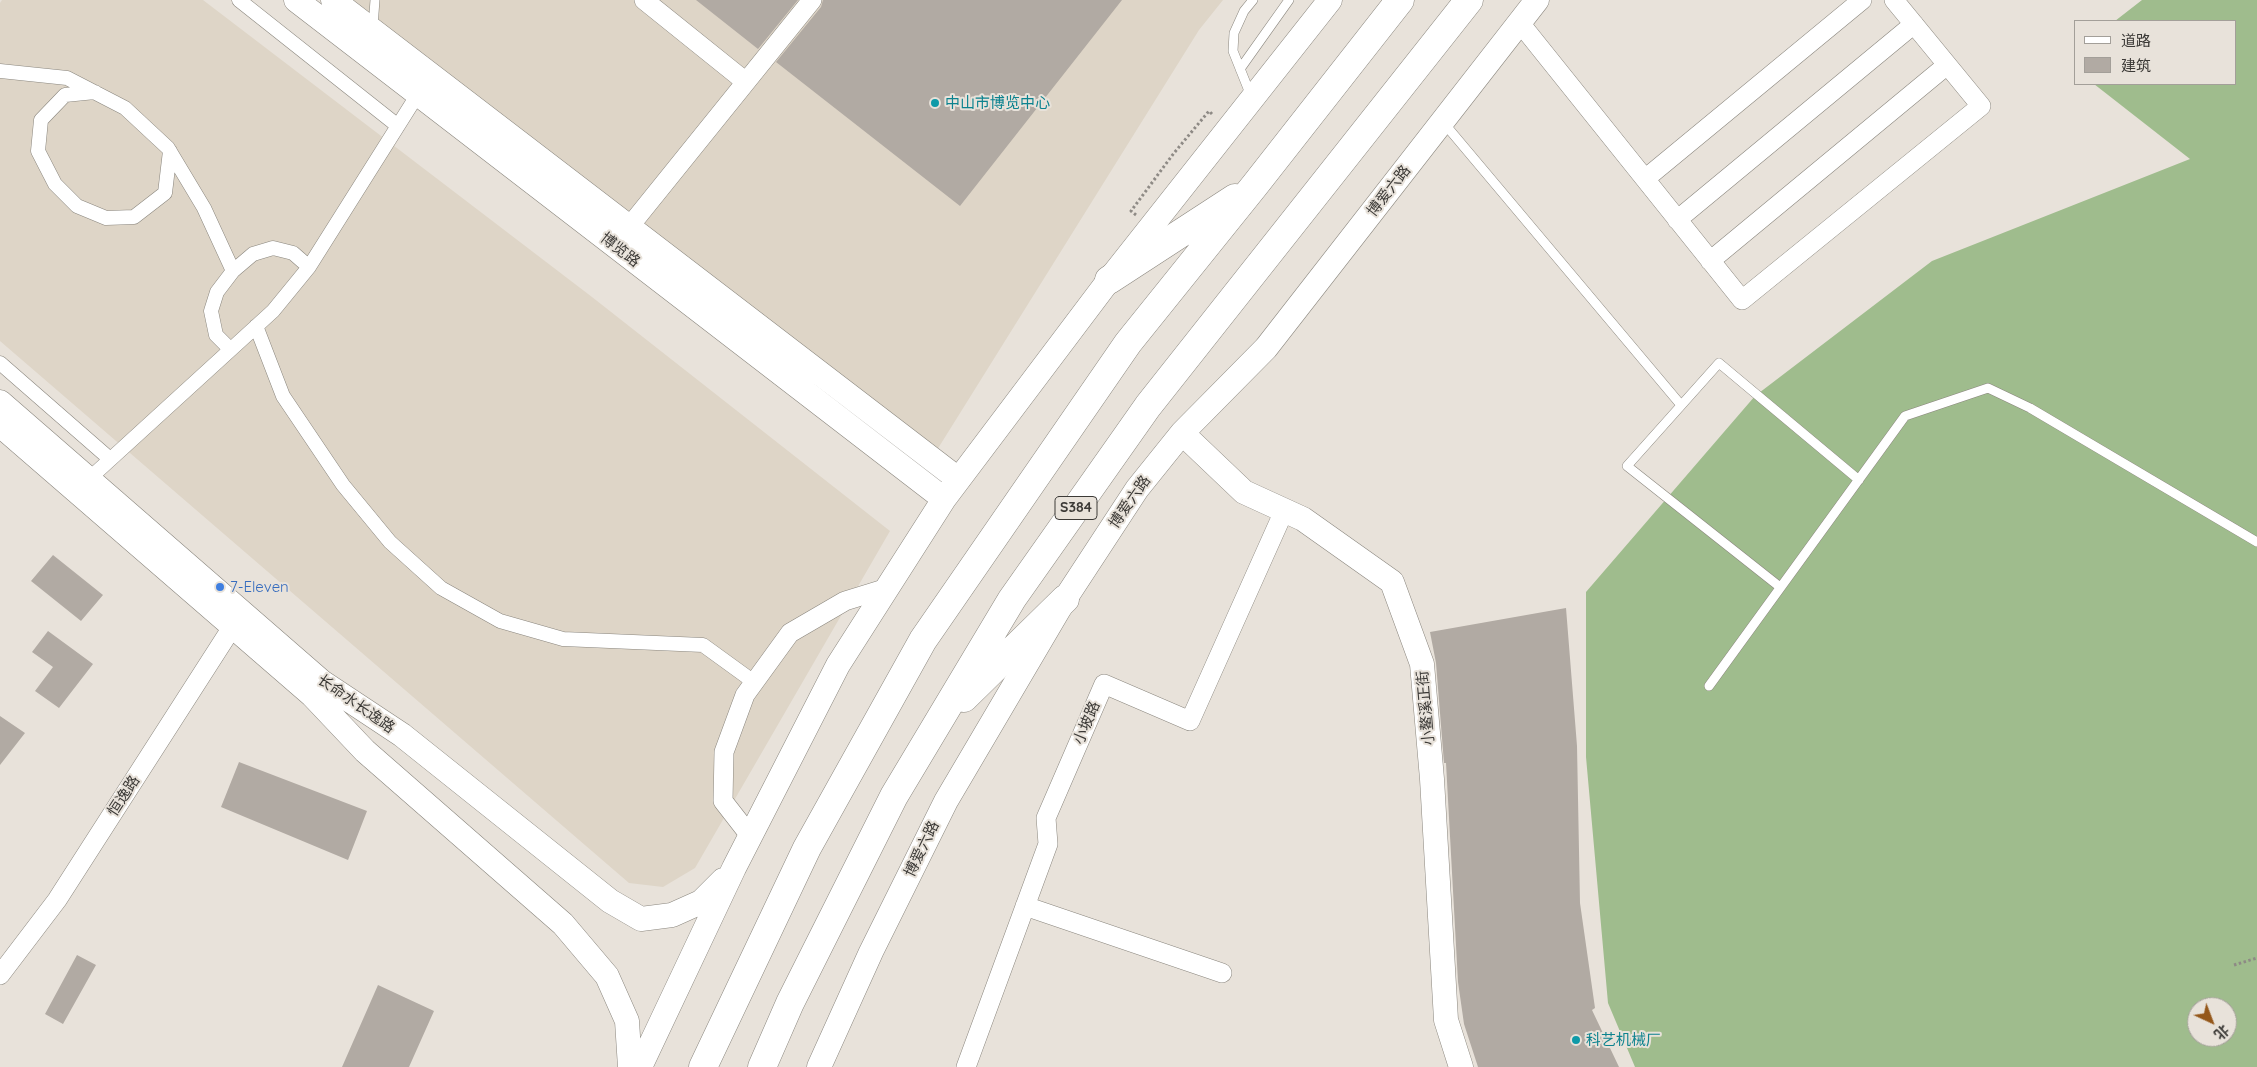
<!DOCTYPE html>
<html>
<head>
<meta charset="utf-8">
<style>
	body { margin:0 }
	#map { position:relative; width:2257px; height:1067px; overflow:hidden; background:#e8e2da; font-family:Quicksand,"Noto Sans SC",sans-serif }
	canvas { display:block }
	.legend { position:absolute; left:2074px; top:20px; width:162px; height:65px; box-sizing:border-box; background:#e8e2da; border:1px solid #a39f99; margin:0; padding:6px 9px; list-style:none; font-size:15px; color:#3c3a37 }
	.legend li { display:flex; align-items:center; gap:10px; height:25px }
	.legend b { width:25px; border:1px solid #a39f99 }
	.north { position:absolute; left:2187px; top:997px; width:50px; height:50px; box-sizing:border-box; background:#e8e2da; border:1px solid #a39f99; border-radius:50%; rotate:137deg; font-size:14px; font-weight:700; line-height:20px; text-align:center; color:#3c3a37 }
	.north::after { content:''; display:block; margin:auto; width:18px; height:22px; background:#94571a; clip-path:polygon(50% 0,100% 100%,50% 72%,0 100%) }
</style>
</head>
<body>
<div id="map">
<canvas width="2257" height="1067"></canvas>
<ul class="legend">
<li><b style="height:6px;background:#fff"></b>道路</li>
<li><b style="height:14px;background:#b1aaa3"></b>建筑</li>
</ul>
<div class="north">北</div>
</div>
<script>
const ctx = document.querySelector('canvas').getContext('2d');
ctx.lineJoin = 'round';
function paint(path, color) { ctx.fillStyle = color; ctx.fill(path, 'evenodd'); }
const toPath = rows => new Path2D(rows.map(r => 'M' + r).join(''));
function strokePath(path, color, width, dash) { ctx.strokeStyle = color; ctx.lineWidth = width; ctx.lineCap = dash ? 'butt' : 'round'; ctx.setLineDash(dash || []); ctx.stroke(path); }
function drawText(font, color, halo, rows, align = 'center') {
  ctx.font = font + ' Quicksand,"Noto Sans SC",sans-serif'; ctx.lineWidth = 4; ctx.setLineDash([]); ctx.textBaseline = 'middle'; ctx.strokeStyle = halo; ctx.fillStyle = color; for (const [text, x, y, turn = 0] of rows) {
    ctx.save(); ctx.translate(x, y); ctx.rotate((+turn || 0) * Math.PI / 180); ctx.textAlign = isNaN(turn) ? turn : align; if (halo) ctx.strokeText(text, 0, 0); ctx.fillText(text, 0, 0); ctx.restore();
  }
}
paint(toPath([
	[2,0,203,0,592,297,890,531,695,868,663,887,629,883,0,341,0,3],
	[352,0,1223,0,1199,30,937,450]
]), '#ded5c7');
paint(toPath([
	[2142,0,2257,0,2257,1067,1635,1067,1608,1003,1586,757,1586,592,1755,396,1932,261,2190,159,2094,84,2236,84,2236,21,2115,21],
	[2197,1007,2227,1007,2227,1037,2197,1037]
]), '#9fbc8d');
paint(toPath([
	[696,0,798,0,758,49],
	[823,0,1122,0,960,206,776,62,821,7],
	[53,555,103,595,81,621,31,581],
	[1566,608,1577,746,1580,903,1595,1008,1592,1010,1619,1067,1478,1067,1464,1024,1458,982,1446,763,1444,763,1436,663,1430,632],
	[48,631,93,664,59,708,35,691,53,667,32,652],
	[0,716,25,733,0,765],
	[239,762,367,811,348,860,221,807],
	[77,955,96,965,63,1024,45,1014],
	[378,985,434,1011,409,1067,342,1067]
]), '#b1aaa3');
const service = toPath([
	[373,27,375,0],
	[1240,69,1289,0],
	[1251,96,1233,51,1234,33,1244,11,1253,0],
	[1443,122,1681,405],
	[1780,587,1627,466,1719,363,1859,480],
	[1709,686,1905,416,1988,388,2030,408,2257,542]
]);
const pedestrian = toPath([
	[239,0,398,126],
	[0,71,67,78,125,108,168,148,204,208,233,271],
	[95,92,65,95,41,120,38,151,55,184,77,206,106,218,134,217,165,193,170,151],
	[256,326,283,396,343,485,390,542,441,588,500,621,563,639,703,645,754,682],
	[230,349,216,335,211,311,217,292,233,271,253,254,273,248,293,253,309,267],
	[0,363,110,459],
	[90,478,273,311,309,267,418,94]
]);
const minor = toPath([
	[644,0,746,82],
	[1520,23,1742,300,1981,106,1894,0],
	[1645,179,1862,0],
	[1677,220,1914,24],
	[629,227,812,0],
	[1710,261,1947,65],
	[751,837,723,801,724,752,745,695,790,633,845,601,887,588],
	[1025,906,1222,973],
	[0,975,57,900,240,615],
	[966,1067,1048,844,1046,818,1104,684,1190,721,1284,511]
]);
const tertiary = toPath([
	[296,0,944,499],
	[333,0,958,479],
	[0,402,322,682,402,735,610,901,641,919,672,915,701,902,723,880],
	[0,425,312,695,365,751,563,924,607,976,627,1021,630,1067],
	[1182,433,1244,492,1303,519,1392,582,1422,664,1432,779,1446,1020,1461,1067],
	[640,1067,734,868,838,665,944,499,1109,280,1330,0],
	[819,1067,871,952,946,801,1065,599,1137,489,1182,433,1266,348,1537,0]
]);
const trunk = toPath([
	[1109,280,1235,198],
	[964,698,1065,599],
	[703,1067,807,848,923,640,1128,343,1255,185,1400,0],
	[762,1067,790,1003,894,796,1012,599,1148,406,1469,0]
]);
strokePath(service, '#8a867e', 10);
strokePath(pedestrian, '#8a867e', 15);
strokePath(minor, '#8a867e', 20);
strokePath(tertiary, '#8a867e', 25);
strokePath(trunk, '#8a867e', 29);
strokePath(toPath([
	[1136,215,1131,211,1174,153,1209,111,1213,115],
	[2234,965,2257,958]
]), '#8e8a85', 3, [2.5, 2.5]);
strokePath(service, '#fff', 9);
strokePath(pedestrian, '#fff', 14);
strokePath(minor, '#fff', 19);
strokePath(tertiary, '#fff', 24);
strokePath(trunk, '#fff', 28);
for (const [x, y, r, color] of [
	[935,103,5,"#0f9aa8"],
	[220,587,5,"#3f7fe0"],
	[1576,1040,5,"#0f9aa8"]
]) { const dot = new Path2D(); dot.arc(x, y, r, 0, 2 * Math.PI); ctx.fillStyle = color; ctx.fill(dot); strokePath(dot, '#e8e2da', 2); }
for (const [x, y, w] of [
	[1076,508,42]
]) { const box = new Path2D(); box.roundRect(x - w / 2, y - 11.5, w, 23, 4); ctx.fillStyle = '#e8e2da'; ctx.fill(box); strokePath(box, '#3c3a37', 1); }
drawText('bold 14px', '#3c3a37', null, [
	["S384",1076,508]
]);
drawText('15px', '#0d838f', '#e8e2da', [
	["中山市博览中心",945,103],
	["科艺机械厂",1586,1040]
], 'left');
drawText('15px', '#3c3a37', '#e8e2da', [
	["博爱六路",1389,191,-52],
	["博览路",620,250,38],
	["博爱六路",1130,502,-55],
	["长命水长逸路",356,704,35],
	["小鳌溪正街",1426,708,-95],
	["小坡路",1087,723,-67],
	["恒逸路",124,796,-57],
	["博爱六路",922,849,-64]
]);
drawText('15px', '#366cbe', '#e8e2da', [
	["7-Eleven",230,587]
], 'left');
</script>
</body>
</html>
